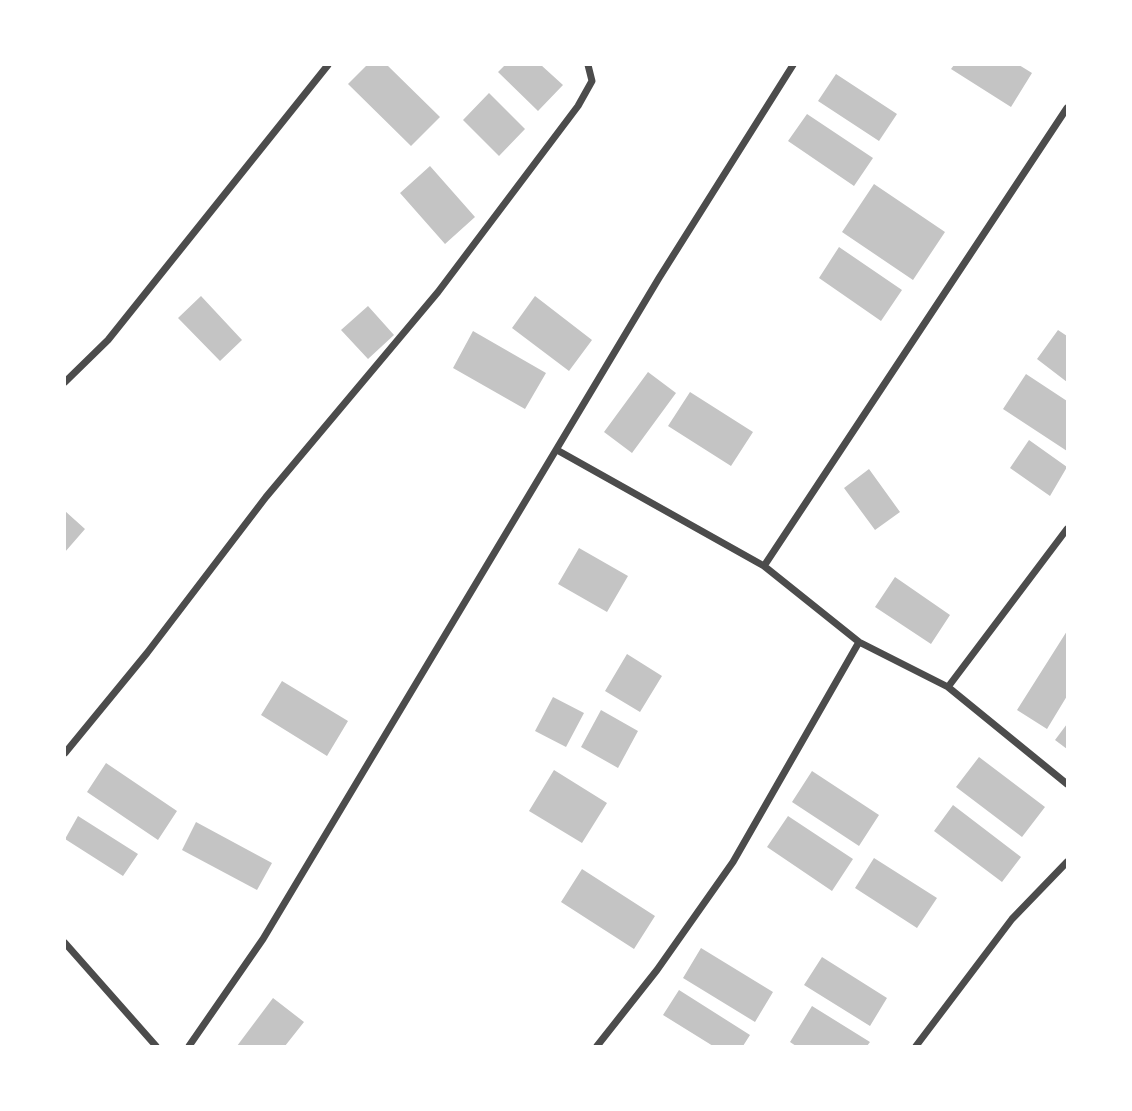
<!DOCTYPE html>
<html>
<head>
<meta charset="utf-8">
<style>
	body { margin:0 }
	#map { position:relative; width:1132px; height:1111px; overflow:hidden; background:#fff; font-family:Manrope,sans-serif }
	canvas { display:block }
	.frame { position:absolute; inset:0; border:66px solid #fff; pointer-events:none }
</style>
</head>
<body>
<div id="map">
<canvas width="1132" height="1111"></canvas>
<div class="frame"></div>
</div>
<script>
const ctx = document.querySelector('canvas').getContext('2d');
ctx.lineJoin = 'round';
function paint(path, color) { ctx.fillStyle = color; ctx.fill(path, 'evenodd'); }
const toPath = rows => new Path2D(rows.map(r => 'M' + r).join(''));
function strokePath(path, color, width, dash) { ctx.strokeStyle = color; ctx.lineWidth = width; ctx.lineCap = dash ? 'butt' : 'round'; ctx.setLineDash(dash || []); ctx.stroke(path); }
paint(toPath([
	[367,65,387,65,440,117,411,146,348,84],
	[505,65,541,65,563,85,538,111,498,72],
	[954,65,1019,65,1032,73,1011,107,951,69],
	[836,74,897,114,879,141,818,101],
	[489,93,525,129,499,156,463,120],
	[807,114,873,158,854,186,788,141],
	[430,166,475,217,445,244,400,193],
	[874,184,945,232,913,280,842,232],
	[839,247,902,290,881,321,819,278],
	[201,296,242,340,220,361,178,318],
	[535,296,592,340,569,371,512,328],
	[368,306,394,335,368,359,341,330],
	[1058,330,1067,336,1067,382,1037,359],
	[473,331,546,373,525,409,453,368],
	[648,372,676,393,632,453,604,432],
	[1026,374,1067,401,1067,451,1003,409],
	[690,392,753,432,731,466,668,426],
	[1029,440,1067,467,1050,496,1010,468],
	[869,469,900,512,875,530,844,488],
	[65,511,85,529,65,552],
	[579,548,628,576,607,612,558,584],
	[895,577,950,615,931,644,875,607],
	[1067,631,1067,696,1047,729,1017,710],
	[627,654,662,676,640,712,605,691],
	[282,681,348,721,327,756,261,715],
	[553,697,584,713,566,747,535,731],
	[601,710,638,731,618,768,581,747],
	[1067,724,1067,749,1055,740],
	[979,757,1045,807,1022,837,956,787],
	[106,763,177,811,158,840,87,792],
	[554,770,607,803,582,843,529,811],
	[812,771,879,815,859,846,792,802],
	[953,805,1021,857,1002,882,934,831],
	[78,816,138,854,123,876,65,839],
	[788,816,853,859,832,891,767,847],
	[196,822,272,863,257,890,182,850],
	[874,858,937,898,917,928,855,888],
	[582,869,655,916,634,949,561,902],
	[701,948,773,992,755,1022,683,978],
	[822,957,887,998,870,1026,804,985],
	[679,990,750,1035,743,1046,713,1046,663,1015],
	[273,998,304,1022,285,1046,237,1046],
	[812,1006,870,1042,867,1046,796,1046,790,1042]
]), '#c4c4c4');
strokePath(toPath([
	[65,382,108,340,328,65],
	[557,450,764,566,859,642,948,687,1067,784],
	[764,566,1067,108],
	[948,687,1067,529],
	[65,753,147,653,266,497,438,292,578,106,592,81,588,65],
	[65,943,156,1046],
	[189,1046,263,939,659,278,793,65],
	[597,1046,657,970,733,862,859,642],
	[916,1046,1012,919,1067,862]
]), '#4c4c4c', 7);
</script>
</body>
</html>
